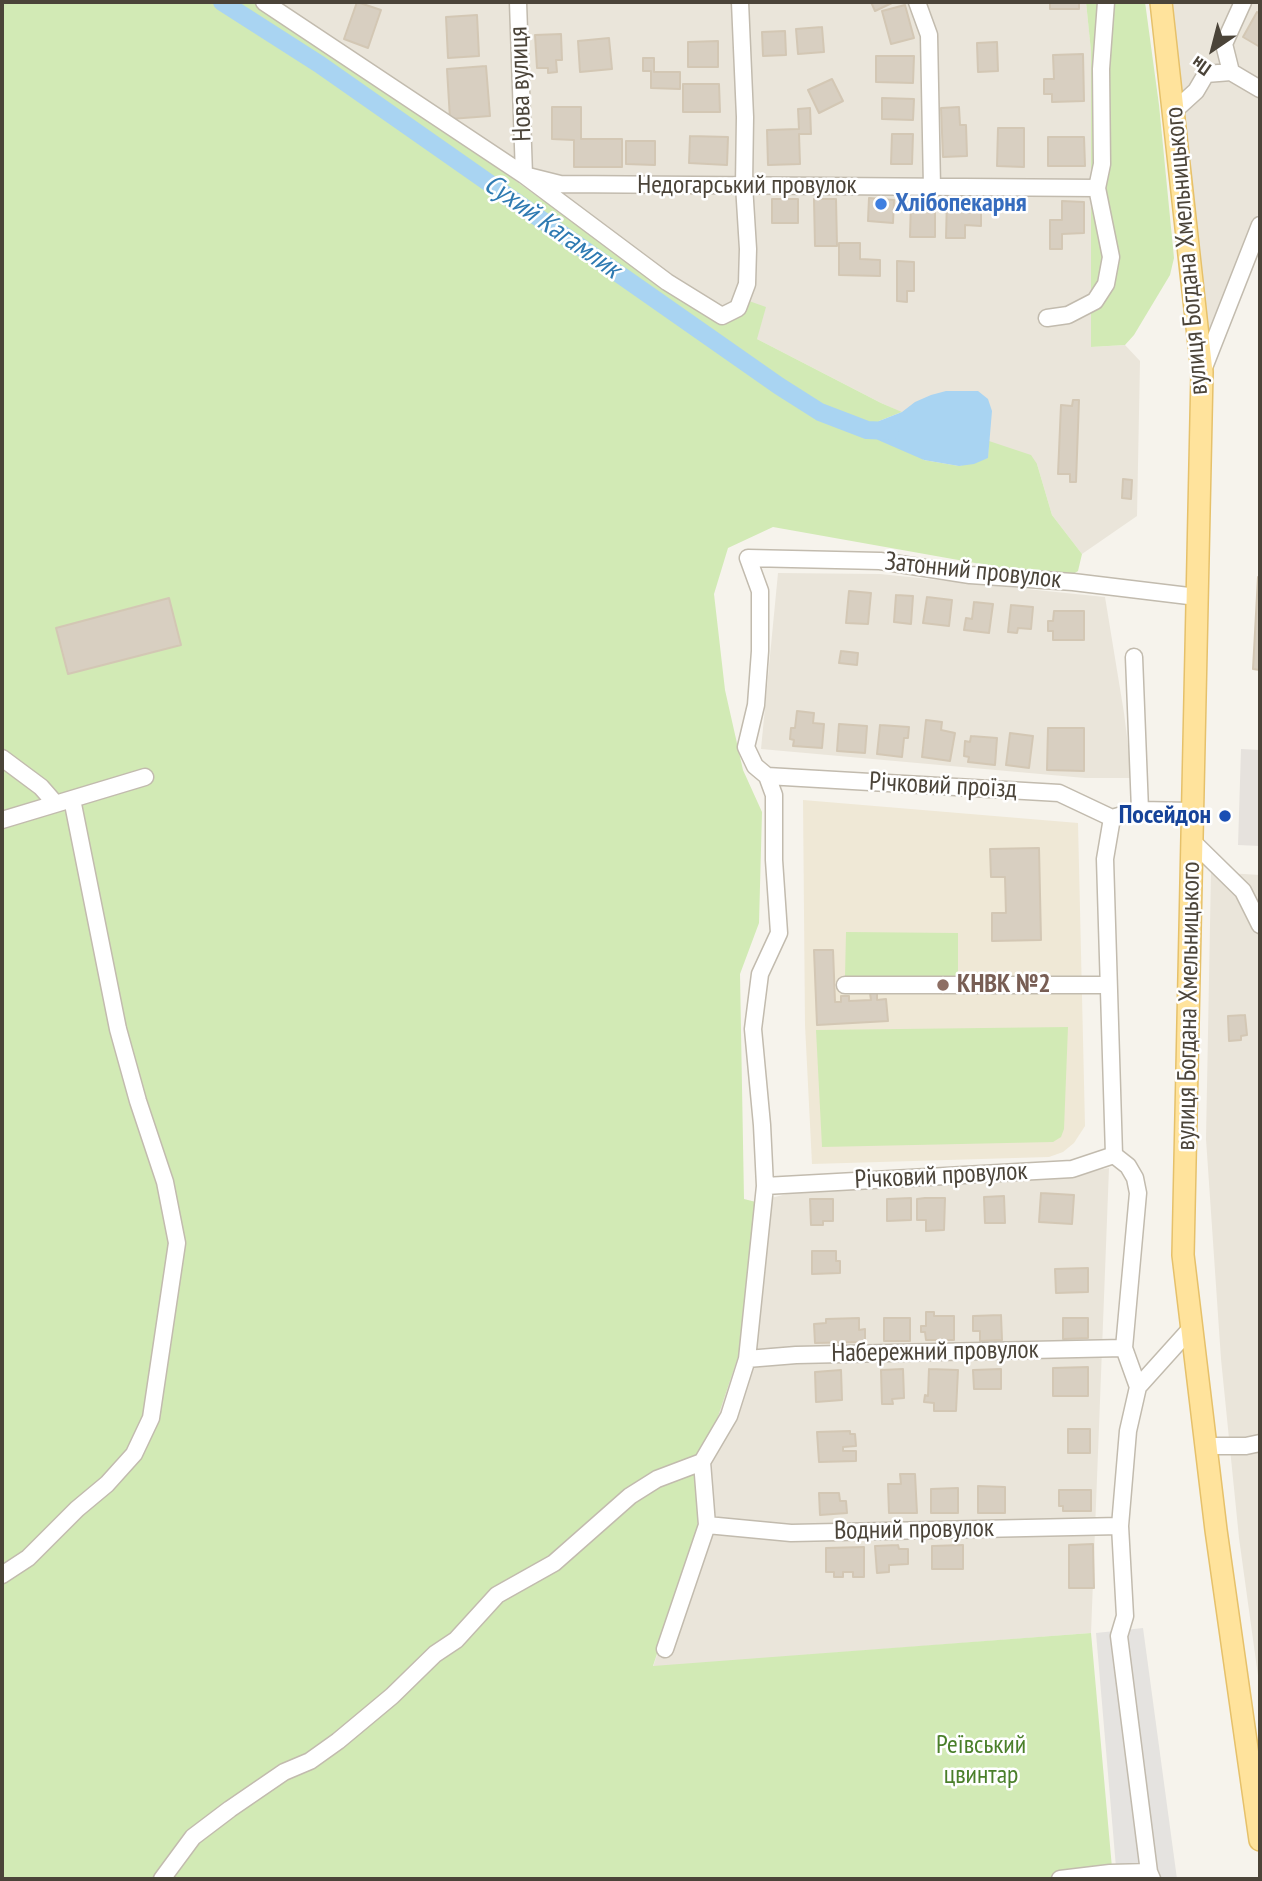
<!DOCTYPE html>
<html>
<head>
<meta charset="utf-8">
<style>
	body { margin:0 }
	#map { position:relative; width:1262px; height:1881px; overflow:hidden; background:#f6f3ec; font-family:"PT Sans Narrow",sans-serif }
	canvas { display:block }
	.frame { position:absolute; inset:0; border:4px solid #4b4439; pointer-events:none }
	.north { position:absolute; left:1178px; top:14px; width:70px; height:70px; -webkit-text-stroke:5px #fff; paint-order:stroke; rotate:215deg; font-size:19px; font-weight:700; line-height:28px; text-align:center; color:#4b4439 }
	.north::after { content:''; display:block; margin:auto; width:24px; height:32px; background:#4b4439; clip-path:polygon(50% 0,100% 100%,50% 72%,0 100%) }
</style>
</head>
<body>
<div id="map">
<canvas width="1262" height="1881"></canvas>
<div class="frame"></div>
<div class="north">Пн</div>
</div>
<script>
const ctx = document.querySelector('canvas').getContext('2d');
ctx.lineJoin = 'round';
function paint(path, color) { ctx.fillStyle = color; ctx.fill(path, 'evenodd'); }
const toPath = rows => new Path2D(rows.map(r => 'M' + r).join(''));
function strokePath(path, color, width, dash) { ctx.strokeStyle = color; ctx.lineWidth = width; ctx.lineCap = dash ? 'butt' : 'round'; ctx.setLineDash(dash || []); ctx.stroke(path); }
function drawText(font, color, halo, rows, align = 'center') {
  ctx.font = font + ' "PT Sans Narrow",sans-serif'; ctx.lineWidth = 5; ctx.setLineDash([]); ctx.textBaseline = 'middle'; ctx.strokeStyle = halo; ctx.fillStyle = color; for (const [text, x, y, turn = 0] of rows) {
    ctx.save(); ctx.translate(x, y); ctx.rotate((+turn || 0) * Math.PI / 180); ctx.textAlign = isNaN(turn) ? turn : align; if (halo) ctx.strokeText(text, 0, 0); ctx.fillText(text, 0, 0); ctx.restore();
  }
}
paint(toPath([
	[252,2,1086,2,1091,50,1091,347,1125,345,1140,361,1137,516,1082,554,1052,515,1037,464,959,466,924,460,901,412,881,403,757,339,737,316,723,325,605,245,438,125,290,29],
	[1156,2,1260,2,1260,209,1205,353],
	[778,573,880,574,1105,597,1124,713,1132,778,1085,778,761,749],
	[1211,872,1260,875,1260,1690,1239,1538,1221,1359,1206,1139],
	[1109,1168,1091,1633,653,1667,696,1535,711,1437,756,1202,798,1191,997,1182,1066,1176]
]), '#eae5da');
paint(toPath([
	[1241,749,1260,750,1260,846,1238,845]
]), '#e6e2dd');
paint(toPath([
	[803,800,1078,823,1085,1126,1074,1143,1063,1152,1049,1157,812,1164,805,1025]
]), '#efe8d6');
paint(toPath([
	[2,2,252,2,290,29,438,125,605,245,723,325,737,316,749,301,766,307,757,339,881,403,902,412,879,421,924,460,959,466,988,458,989,441,1031,455,1037,464,1052,515,1082,554,1078,571,1065,579,773,527,728,548,714,594,725,690,743,770,762,812,759,923,740,974,744,1199,756,1202,740,1351,711,1437,696,1535,653,1666,1091,1633,1113,1879,2,1879],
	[1086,2,1145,2,1159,105,1174,258,1170,275,1134,335,1125,345,1091,347,1091,51],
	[846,932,958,933,958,978,845,977],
	[1068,1027,1064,1129,1061,1137,1053,1142,822,1147,816,1030]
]), '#d2eab5');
paint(toPath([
	[1143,1628,1177,1879,1117,1879,1096,1633]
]), '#e5e3e0');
paint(toPath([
	[946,391,978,391,988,399,992,411,988,458,974,464,959,466,924,460,878,440,869,431,879,421,902,412,915,402,931,395]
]), '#a9d4f2');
strokePath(toPath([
	[222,2,319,64,779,386,820,412,867,430,890,431]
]), '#a9d4f2', 18);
const building = toPath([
	[357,2,381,10,368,48,344,39,357,2],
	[871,2,894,2,875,11,871,2],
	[1050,2,1079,2,1079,9,1050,9,1050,2],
	[905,5,914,38,891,44,882,11,905,5],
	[1257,12,1260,14,1260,47,1243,37,1257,12],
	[477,15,479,56,448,58,446,17,477,15],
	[822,27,824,52,798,54,796,29,822,27],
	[785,31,786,55,763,56,762,32,785,31],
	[561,34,562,60,556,60,557,72,548,73,548,68,537,68,535,35,561,34],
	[609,38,612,69,580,72,578,41,609,38],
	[718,41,718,67,688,67,688,42,718,41],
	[997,42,998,71,978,72,977,43,997,42],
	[1083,54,1084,101,1052,102,1052,94,1044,94,1044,79,1054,79,1053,55,1083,54],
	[876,56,914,56,913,83,876,82,876,56],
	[643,58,654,58,654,72,680,72,680,89,651,88,651,71,643,71,643,58],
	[486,66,490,116,450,119,447,69,486,66],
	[832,79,843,101,819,113,808,90,832,79],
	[683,84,719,84,720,112,683,112,683,84],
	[882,98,914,99,913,120,882,119,882,98],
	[552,107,581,107,581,139,622,139,622,167,574,167,574,140,552,139,552,107],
	[959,107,960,125,966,125,967,156,943,157,941,108,959,107],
	[810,108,811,134,799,134,800,164,768,165,767,130,799,129,798,109,810,108],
	[998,128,1024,128,1024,167,997,166,998,128],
	[892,134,913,134,912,164,891,164,892,134],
	[690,136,728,137,727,165,689,163,690,136],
	[1048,137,1084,137,1085,166,1048,166,1048,137],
	[626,141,655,141,655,165,626,164,626,141],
	[869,198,894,200,893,223,868,221,869,198],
	[772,199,798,199,798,223,772,223,772,199],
	[814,199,836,199,837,246,815,246,814,199],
	[947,199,981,200,981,226,965,225,965,238,946,238,947,199],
	[911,200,935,200,935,237,910,237,911,200],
	[1062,201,1084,202,1084,233,1062,234,1062,249,1050,249,1050,220,1062,220,1062,201],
	[839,243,860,243,860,259,880,260,880,276,839,275,839,243],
	[897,261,914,262,914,291,907,291,907,302,897,301,897,261],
	[1073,400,1079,400,1076,482,1070,482,1070,474,1058,474,1061,405,1072,406,1073,400],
	[1123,479,1132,480,1131,499,1122,498,1123,479],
	[1258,577,1260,577,1260,670,1253,669,1258,577],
	[849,591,871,593,868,624,846,623,849,591],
	[896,595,913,596,911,624,894,622,896,595],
	[927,597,952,600,949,626,923,623,927,597],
	[169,598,181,645,68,674,56,628,169,598],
	[974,602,993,604,989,633,964,630,966,618,972,619,974,602],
	[1011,605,1033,607,1031,629,1018,628,1017,633,1008,632,1011,605],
	[1054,611,1084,611,1084,640,1053,640,1053,631,1048,631,1048,621,1053,621,1054,611],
	[841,651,858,653,857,665,839,663,841,651],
	[797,711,814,713,813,723,824,724,822,748,793,746,794,740,790,739,791,728,795,728,797,711],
	[926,720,942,722,941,730,955,733,950,761,922,757,926,720],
	[839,724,867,726,865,753,837,751,839,724],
	[880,725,909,727,908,738,904,738,902,757,877,754,880,725],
	[1048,728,1084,728,1084,771,1047,770,1048,728],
	[1010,733,1033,736,1029,768,1006,765,1010,733],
	[971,736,997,738,995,765,968,762,969,757,964,756,965,741,970,742,971,736],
	[1039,848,1041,940,992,941,992,913,1006,913,1005,877,991,877,990,849,1039,848],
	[814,950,833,950,835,1002,841,1002,841,996,849,996,849,1001,871,1000,870,993,877,993,877,1000,886,999,888,1021,817,1025,814,950],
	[1245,1015,1247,1035,1241,1036,1241,1040,1229,1041,1228,1016,1245,1015],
	[1041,1193,1074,1195,1072,1224,1039,1222,1041,1193],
	[1004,1196,1005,1223,985,1223,984,1197,1004,1196],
	[911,1198,911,1220,887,1221,887,1199,911,1198],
	[925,1198,945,1198,944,1230,926,1231,926,1220,917,1220,917,1199,925,1198],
	[810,1199,833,1199,833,1221,823,1221,823,1225,811,1225,810,1199],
	[812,1251,836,1251,836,1261,840,1261,840,1273,812,1274,812,1251],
	[1088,1268,1088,1292,1056,1293,1055,1269,1088,1268],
	[926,1312,934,1312,934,1316,954,1316,954,1340,926,1340,925,1332,921,1332,921,1326,926,1326,926,1312],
	[1001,1315,1002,1340,980,1341,980,1331,973,1331,973,1316,1001,1315],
	[859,1318,859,1330,865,1329,865,1342,815,1343,814,1324,826,1323,826,1319,859,1318],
	[884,1318,910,1318,910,1341,884,1341,884,1318],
	[1063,1318,1088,1318,1088,1338,1063,1339,1063,1318],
	[1088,1367,1088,1396,1053,1396,1053,1368,1088,1367],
	[903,1369,904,1398,892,1399,893,1404,882,1404,881,1370,903,1369],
	[929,1369,958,1370,956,1411,934,1411,934,1403,924,1402,925,1395,928,1396,929,1369],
	[1001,1369,1001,1389,974,1389,973,1370,1001,1369],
	[841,1370,842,1400,816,1402,815,1372,841,1370],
	[1068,1429,1090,1429,1090,1453,1068,1453,1068,1429],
	[850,1431,850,1434,855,1434,856,1446,843,1447,843,1451,856,1451,856,1461,819,1462,817,1432,850,1431],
	[900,1474,915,1474,917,1513,889,1513,888,1484,901,1484,900,1474],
	[978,1486,1005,1487,1005,1513,978,1513,978,1486],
	[958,1488,958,1513,931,1513,931,1489,958,1488],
	[1059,1490,1091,1490,1091,1511,1063,1511,1063,1506,1059,1506,1059,1490],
	[819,1493,839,1493,840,1501,846,1501,847,1513,820,1515,819,1493],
	[1093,1544,1094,1588,1069,1588,1069,1545,1093,1544],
	[898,1545,899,1549,908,1549,908,1564,889,1565,889,1572,877,1573,875,1546,898,1545],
	[963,1545,963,1569,932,1569,932,1546,963,1545],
	[864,1547,864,1577,853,1577,853,1572,843,1572,843,1577,834,1577,834,1572,826,1572,826,1548,864,1547]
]);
paint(building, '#d8cfc1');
strokePath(building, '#d3c7b4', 2);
const minor = toPath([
	[264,2,524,175,560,184,1097,188],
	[518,2,524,175,667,282,722,316,738,308,747,284,748,249,744,185,745,117,740,2],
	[917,2,929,35,932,187],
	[1231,72,1224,44,1243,2],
	[1174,111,1196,91,1206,74,1231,72,1260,89],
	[1047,318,1068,315,1095,301,1106,284,1111,257,1097,188,1102,164,1101,69,1106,2],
	[1203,370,1260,225],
	[1134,657,1140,810,1112,818,1105,859,1114,1155,1128,1166,1135,1178,1138,1193,1124,1348,1138,1387,1128,1431,1120,1526,1125,1616,1119,1636,1149,1872,1152,1879],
	[2,758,41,787,55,803],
	[767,776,1059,793,1112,818],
	[1140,810,1192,811],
	[2,820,145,777],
	[1191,840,1243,891,1260,925],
	[845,985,1108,985],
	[765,1186,1072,1169,1114,1155],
	[747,1359,796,1355,1124,1348],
	[1138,1387,1192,1327],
	[1206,1446,1246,1446,1260,1443],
	[707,1525,791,1533,1120,1526],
	[2,1575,28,1558,77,1509,107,1484,134,1454,151,1418,177,1243,165,1182,138,1101,118,1029,72,799],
	[665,1649,707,1525,702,1462,729,1416,747,1359,765,1186,762,1125,753,1029,760,974,779,933,774,860,774,795,767,776,755,766,746,747,756,705,760,651,760,591,748,558,880,561,970,575,1073,582,1197,597],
	[162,1879,193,1837,230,1809,284,1772,310,1761,338,1741,392,1696,435,1654,456,1640,497,1595,554,1563,630,1496,657,1479,702,1462],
	[1060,1879,1110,1873,1149,1872]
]);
const major = toPath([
	[1161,2,1202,372,1183,1255,1216,1530,1260,1840]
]);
strokePath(minor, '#c2bbae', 19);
strokePath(major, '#e6c16a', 24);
strokePath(minor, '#fff', 16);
strokePath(major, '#ffe39c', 21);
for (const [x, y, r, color] of [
	[881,204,7,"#3f7fe0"],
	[1225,816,7,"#1a4fb4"],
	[943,985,7,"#8d6e63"]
]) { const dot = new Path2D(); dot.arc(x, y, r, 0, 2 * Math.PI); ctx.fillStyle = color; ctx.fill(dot); strokePath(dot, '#fff', 2.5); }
drawText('26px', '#4b4439', '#fff', [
	["Нова вулиця",521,84,-92],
	["Недогарський провулок",747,186],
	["вулиця Богдана Хмельницького",1187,251,-95],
	["Затонний провулок",973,571,6],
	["Річковий проїзд",943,786,3],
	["вулиця Богдана Хмельницького",1189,1006,-89],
	["Річковий провулок",941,1176,-3],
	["Набережний провулок",935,1352,-1],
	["Водний провулок",914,1530,-1]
]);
drawText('bold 26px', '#366cbe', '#fff', [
	["Хлібопекарня",895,204]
], 'left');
drawText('bold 26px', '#164399', '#fff', [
	["Посейдон",1211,816]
], 'right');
drawText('bold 26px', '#785e54', '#fff', [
	["КНВК №2",957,985]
], 'left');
drawText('26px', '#4a7f2a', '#fff', [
	["Реївський",981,1746],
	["цвинтар",981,1776]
]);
drawText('italic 28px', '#2e7ab2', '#fff', [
	["Сухий Кагамлик",552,227,35]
]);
</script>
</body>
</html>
